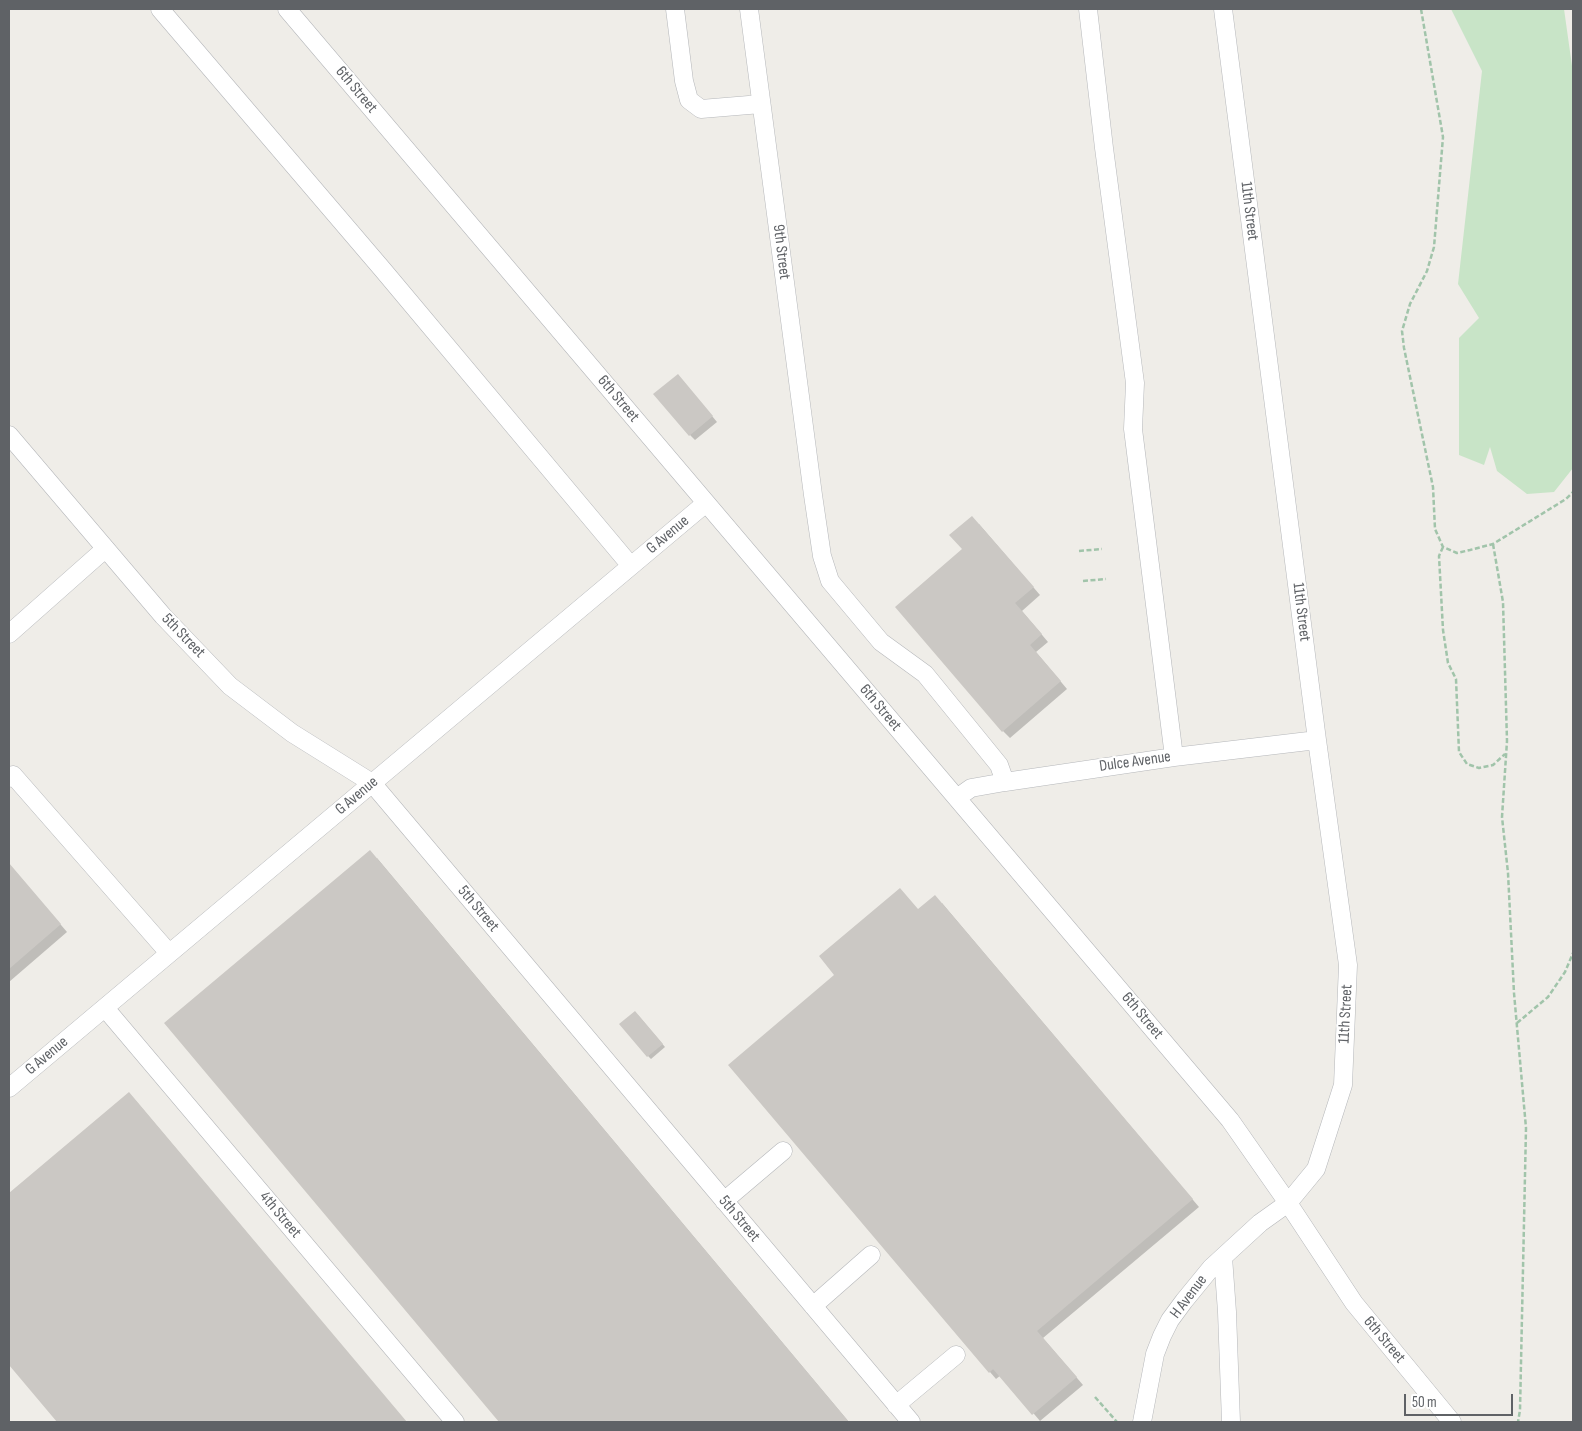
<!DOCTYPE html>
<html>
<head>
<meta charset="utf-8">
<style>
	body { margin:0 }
	#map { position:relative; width:1582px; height:1431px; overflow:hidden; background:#efede8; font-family:"Sofia Sans Condensed",sans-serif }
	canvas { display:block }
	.frame { position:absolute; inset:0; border:10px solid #5f6266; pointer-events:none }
	.scale { position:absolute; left:1404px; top:1394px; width:109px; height:22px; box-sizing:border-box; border:2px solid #5f6266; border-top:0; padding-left:6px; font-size:15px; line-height:18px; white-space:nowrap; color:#5f6266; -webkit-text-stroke:4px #fff; paint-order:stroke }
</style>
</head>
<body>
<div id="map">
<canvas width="1582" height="1431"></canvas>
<div class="frame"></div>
<div class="scale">50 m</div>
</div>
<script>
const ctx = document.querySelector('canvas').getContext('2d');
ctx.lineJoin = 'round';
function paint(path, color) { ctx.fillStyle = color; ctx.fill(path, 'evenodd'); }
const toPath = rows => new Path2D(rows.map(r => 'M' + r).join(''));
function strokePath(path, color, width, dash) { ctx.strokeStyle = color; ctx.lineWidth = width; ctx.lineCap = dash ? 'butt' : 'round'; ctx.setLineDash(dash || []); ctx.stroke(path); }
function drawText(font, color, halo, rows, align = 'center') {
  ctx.font = font + ' "Sofia Sans Condensed",sans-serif'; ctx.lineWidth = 4; ctx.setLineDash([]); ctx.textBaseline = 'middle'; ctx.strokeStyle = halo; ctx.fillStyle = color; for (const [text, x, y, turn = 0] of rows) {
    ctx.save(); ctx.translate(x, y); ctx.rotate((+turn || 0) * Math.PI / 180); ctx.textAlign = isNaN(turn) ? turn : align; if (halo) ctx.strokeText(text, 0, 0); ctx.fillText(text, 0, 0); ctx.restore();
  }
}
paint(toPath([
	[1451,9,1564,9,1573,73,1573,468,1554,492,1527,494,1497,471,1490,447,1484,465,1459,455,1459,338,1479,318,1458,284,1482,71]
]), '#c8e4c7');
paint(toPath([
	[683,381,717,422,695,440,690,435],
	[979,524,1040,595,1022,611,1048,642,1036,652,1067,689,1010,738,1003,731,964,550],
	[377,858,849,1422,501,1422,166,1023],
	[9,864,67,932,9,982],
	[942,903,1199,1207,1043,1338,1083,1385,1040,1421,1001,1375,996,1379,990,1372,918,910],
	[638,1015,665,1047,651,1059,648,1056],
	[129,1094,136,1101,406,1422,59,1422,9,1363,9,1194]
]), '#0003');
paint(toPath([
	[678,374,713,416,689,436,653,394],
	[972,516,1034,587,1015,603,1042,634,1030,645,1061,681,1002,732,895,607,962,549,949,535],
	[370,850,849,1422,499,1422,164,1023],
	[9,863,61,924,9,969],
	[900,888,918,909,935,895,1193,1199,1037,1331,1077,1377,1032,1415,993,1369,989,1373,728,1065,834,975,819,956],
	[635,1011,663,1044,647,1057,619,1024],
	[129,1092,407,1422,57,1422,9,1365,9,1193]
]), '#cbc8c4');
const minor = toPath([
	[160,9,383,270,631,566],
	[287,9,1230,1120,1288,1203,1354,1303,1452,1422],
	[675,9,684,81,689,100,701,109,761,104],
	[749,9,813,495,822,556,830,581,881,642,925,674,999,765,1005,782],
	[1088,9,1104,148,1135,383,1133,429,1174,757],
	[9,435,163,616,230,686,292,733,372,783,911,1422],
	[9,634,105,549],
	[9,778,13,775,169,953],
	[957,798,971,788,1005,782,1174,757,1317,740],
	[105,1008,455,1422],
	[9,1088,706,503],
	[724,1201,783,1151],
	[1223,1257,1227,1312,1231,1422],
	[813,1306,871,1255],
	[896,1405,956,1355],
	[1142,1422,1155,1354,1162,1336,1170,1320,1184,1301,1211,1268,1260,1223,1288,1203,1316,1169,1343,1085,1348,965,1317,740,1223,9]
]);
strokePath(minor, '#b5b7ba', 19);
strokePath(toPath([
	[1421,9,1443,137,1434,247,1427,271,1410,304,1402,331,1404,348,1433,487,1435,529,1443,547,1457,553,1470,550,1493,544,1566,499,1573,492],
	[1493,544,1503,602,1507,741,1502,817,1508,873,1514,993,1526,1128,1520,1410,1518,1422],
	[1443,547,1439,556,1443,630,1448,663,1456,679,1459,752,1467,764,1479,768,1493,765,1505,754],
	[1079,551,1102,549],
	[1083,581,1106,579],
	[1517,1023,1548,997,1565,972,1573,953],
	[1095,1397,1117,1422]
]), '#a1c4aa', 2.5, [5, 2.5]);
strokePath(minor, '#fff', 18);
drawText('16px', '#5f6266', '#fff', [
	["6th Street",356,90,50],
	["11th Street",1249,211,83],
	["9th Street",781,252,83],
	["6th Street",618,399,50],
	["G Avenue",668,535,-40],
	["11th Street",1301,612,83],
	["5th Street",183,636,46],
	["6th Street",880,708,50],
	["Dulce Avenue",1135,762,-8],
	["G Avenue",357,796,-40],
	["5th Street",478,909,50],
	["11th Street",1346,1014,-87],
	["6th Street",1142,1016,50],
	["G Avenue",47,1056,-40],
	["4th Street",280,1215,50],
	["5th Street",739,1219,50],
	["H Avenue",1189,1297,-53],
	["6th Street",1384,1340,50]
]);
</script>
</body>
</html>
